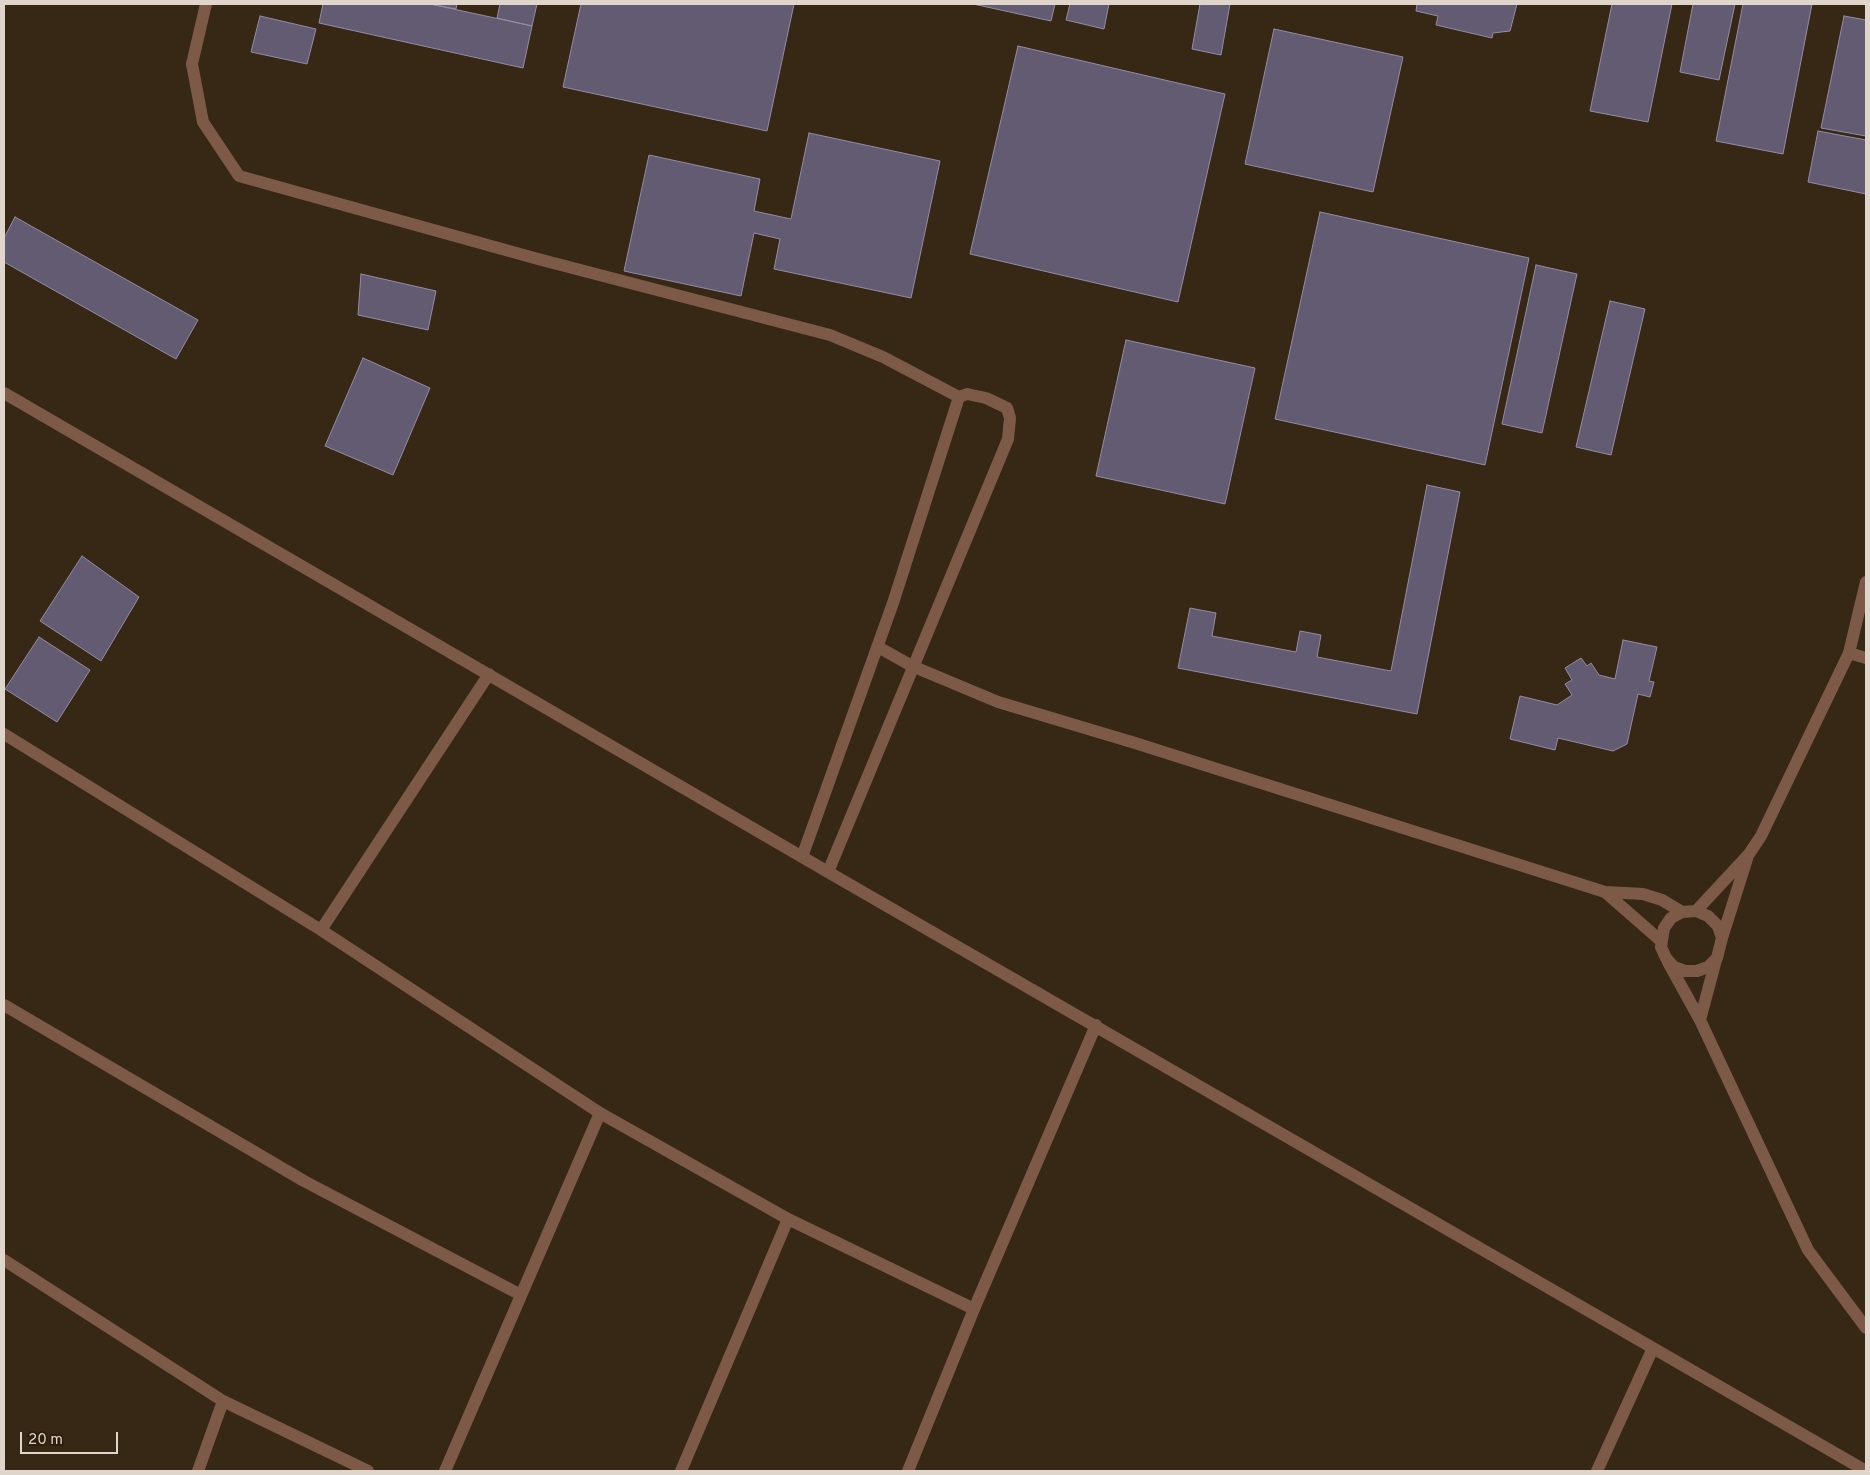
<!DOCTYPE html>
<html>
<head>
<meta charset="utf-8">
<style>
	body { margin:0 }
	#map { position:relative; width:1870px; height:1475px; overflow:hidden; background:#372816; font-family:Overpass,sans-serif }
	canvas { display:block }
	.frame { position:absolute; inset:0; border:5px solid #dfd5ca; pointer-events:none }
	.scale { position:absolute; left:20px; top:1432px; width:98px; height:22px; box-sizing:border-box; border:2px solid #dfd5ca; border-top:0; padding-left:6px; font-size:15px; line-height:18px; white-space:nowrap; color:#dfd5ca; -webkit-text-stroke:4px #2d1e0c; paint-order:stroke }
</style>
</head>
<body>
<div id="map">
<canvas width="1870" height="1475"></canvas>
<div class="frame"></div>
<div class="scale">20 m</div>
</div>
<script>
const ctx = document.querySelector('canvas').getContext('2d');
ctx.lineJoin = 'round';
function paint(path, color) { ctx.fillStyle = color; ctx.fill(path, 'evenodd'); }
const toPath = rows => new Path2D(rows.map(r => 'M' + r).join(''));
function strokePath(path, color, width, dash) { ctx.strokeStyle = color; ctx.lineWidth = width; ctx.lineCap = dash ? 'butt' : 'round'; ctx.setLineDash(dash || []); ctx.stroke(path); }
const building = toPath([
	[323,4,430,4,532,26,523,68,319,23,323,4],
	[430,4,457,4,456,9,430,4],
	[500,4,537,4,532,26,497,18,500,4],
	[581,4,794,4,767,131,563,87,581,4],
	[973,4,1055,4,1051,21,973,4],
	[1070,4,1109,4,1104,29,1066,20,1070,4],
	[1200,4,1230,4,1221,55,1192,49,1200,4],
	[1417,4,1517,4,1510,31,1493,33,1492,38,1436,25,1438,16,1416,11,1417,4],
	[1612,4,1672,4,1648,122,1590,111,1612,4],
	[1693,4,1735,4,1719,80,1680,72,1693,4],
	[1743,4,1812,4,1783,154,1716,141,1743,4],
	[260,16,316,29,307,64,251,52,260,16],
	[1844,16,1866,20,1866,136,1821,128,1844,16],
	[1274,29,1403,57,1373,192,1245,164,1274,29],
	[1018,46,1225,94,1178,302,970,254,1018,46],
	[1818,131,1866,140,1866,194,1808,182,1818,131],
	[809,133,940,161,911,298,774,269,780,239,754,233,741,296,624,271,649,155,760,179,754,211,791,219,809,133],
	[1320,212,1529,258,1485,465,1275,419,1320,212],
	[15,217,198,320,176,359,4,262,4,238,15,217],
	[1536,265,1577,274,1542,433,1502,424,1536,265],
	[361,274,436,291,428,330,358,315,361,274],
	[1610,301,1645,309,1611,455,1576,447,1610,301],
	[1126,340,1255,368,1225,504,1096,476,1126,340],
	[363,358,430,388,393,475,325,446,363,358],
	[1427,485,1460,492,1417,714,1178,668,1190,608,1216,613,1212,636,1296,652,1300,631,1321,635,1317,657,1391,671,1427,485],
	[82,556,139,597,101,661,40,621,82,556],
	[39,637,90,670,57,722,5,689,39,637],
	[1623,640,1657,647,1649,681,1654,682,1650,697,1638,694,1627,744,1613,751,1558,738,1555,750,1510,739,1520,696,1557,705,1572,695,1565,684,1572,680,1565,668,1581,658,1587,666,1591,663,1599,675,1615,679,1623,640]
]);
paint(building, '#635b72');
strokePath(building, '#948ca5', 1);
strokePath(toPath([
	[206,4,192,64,203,122,239,176,538,259,830,335,883,357,959,397,967,394,986,398,1007,408,1010,418,1008,439,828,872],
	[4,393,828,872,1866,1471],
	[878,647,912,666,998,702,1135,743,1605,892,1643,894,1662,900,1682,912,1696,911,1708,916,1718,926,1722,938,1717,958,1708,967,1697,971,1685,971,1674,967,1666,958,1661,947,1664,928,1671,918,1682,912],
	[1849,653,1866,658],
	[4,734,321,930,600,1113,788,1219,974,1309],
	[802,857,893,603,959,397],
	[1605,892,1661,941],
	[1696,911,1749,854,1761,836,1849,653,1866,582],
	[321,930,489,674],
	[1722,938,1747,859],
	[1668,962,1700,1020,1808,1250,1866,1328],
	[4,1005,304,1181,521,1295],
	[1700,1020,1716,960],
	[4,1260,223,1401,368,1471],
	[198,1471,223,1401],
	[445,1471,600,1113],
	[681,1471,788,1219],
	[908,1471,974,1309,1096,1025],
	[1597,1471,1653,1348]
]), '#7d5a48', 12);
</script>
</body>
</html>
